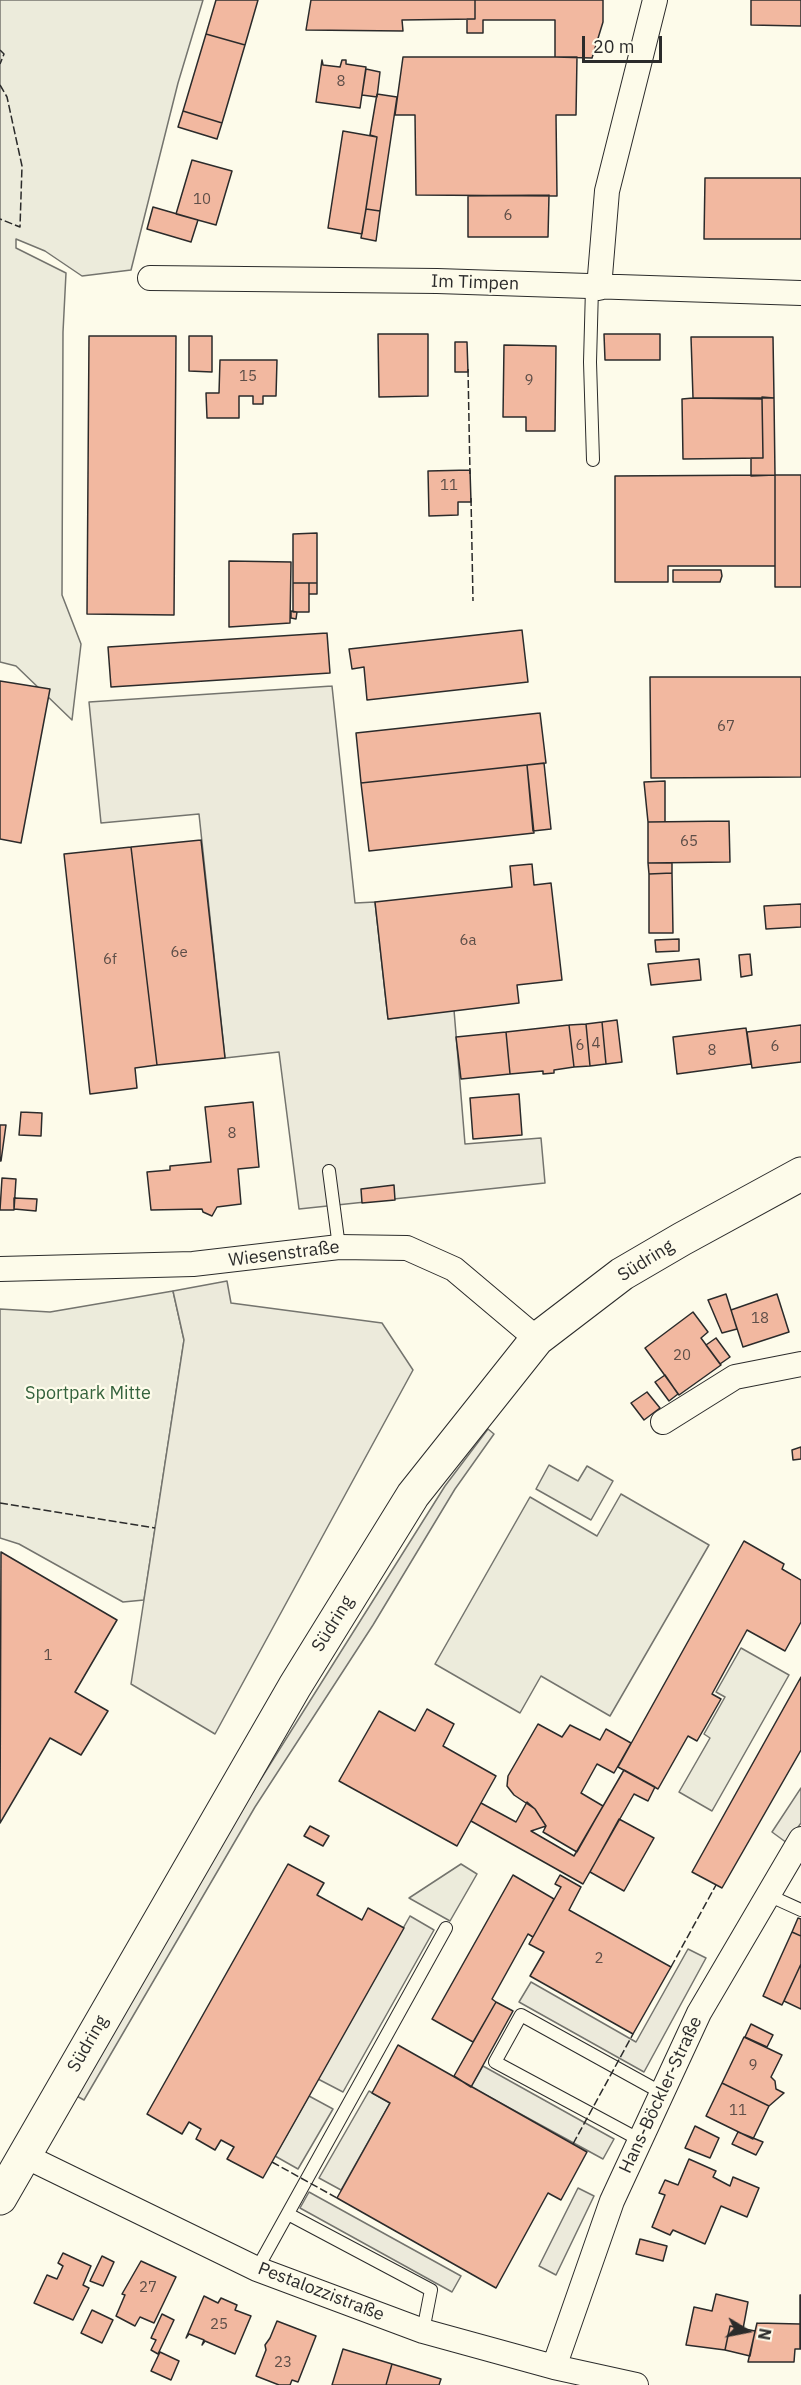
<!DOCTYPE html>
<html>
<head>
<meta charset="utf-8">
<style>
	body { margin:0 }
	#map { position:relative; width:801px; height:2385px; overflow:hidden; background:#fdfbea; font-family:"IBM Plex Sans",sans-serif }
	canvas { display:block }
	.north { position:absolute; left:717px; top:2301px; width:60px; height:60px; -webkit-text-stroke:4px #fdfbea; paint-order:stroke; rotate:100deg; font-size:16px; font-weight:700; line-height:24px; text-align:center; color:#2b2b2b }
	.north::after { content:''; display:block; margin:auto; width:21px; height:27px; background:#2b2b2b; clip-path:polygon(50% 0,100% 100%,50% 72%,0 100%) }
	.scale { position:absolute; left:582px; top:36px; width:80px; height:27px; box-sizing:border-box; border:3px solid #2b2b2b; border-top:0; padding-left:8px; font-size:18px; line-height:21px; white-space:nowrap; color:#2b2b2b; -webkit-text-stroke:4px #fdfbea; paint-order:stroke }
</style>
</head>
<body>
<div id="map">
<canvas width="801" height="2385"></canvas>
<div class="north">N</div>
<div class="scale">20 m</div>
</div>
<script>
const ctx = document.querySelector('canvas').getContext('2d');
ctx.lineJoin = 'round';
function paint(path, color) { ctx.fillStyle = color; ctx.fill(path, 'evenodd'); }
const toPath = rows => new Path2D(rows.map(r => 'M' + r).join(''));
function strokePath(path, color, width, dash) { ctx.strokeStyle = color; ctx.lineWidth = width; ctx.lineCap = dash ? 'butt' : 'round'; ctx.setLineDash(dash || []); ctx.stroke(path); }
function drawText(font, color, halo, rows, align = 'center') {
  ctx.font = font + ' "IBM Plex Sans",sans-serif'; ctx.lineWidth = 4.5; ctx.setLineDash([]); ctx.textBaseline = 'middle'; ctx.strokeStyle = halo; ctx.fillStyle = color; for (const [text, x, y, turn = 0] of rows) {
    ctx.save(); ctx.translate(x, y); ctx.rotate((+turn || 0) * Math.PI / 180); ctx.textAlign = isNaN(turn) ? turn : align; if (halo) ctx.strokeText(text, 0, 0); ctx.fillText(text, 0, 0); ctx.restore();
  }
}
const green = toPath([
	[0,0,203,0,178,83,131,270,82,276,45,251,16,239,16,248,66,273,63,332,62,595,81,644,72,720,16,666,0,662,0,0],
	[173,1291,184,1340,144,1600,123,1602,19,1544,0,1538,0,1309,50,1312,173,1291],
	[549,1465,578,1481,587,1466,613,1481,591,1520,536,1489,549,1465],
	[621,1494,709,1545,610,1716,541,1676,520,1713,435,1664,530,1497,597,1536,621,1494],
	[741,1648,789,1675,712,1811,679,1792,710,1738,704,1734,725,1697,716,1692,741,1648],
	[461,1864,477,1874,450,1921,409,1898,461,1864]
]);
paint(green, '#ecebdb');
strokePath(green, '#74746e', 1.5);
const parking = toPath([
	[332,686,355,903,375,902,388,1019,454,1010,465,1144,541,1138,545,1183,299,1209,279,1052,225,1058,199,814,101,823,89,702,332,686],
	[227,1281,231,1303,382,1323,413,1370,215,1734,131,1684,184,1340,173,1291,227,1281],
	[488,1429,494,1434,455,1489,373,1625,255,1807,84,2100,73,2094,242,1809,445,1486,488,1429],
	[801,1788,801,1823,787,1843,772,1832,801,1788],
	[410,1916,434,1930,343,2092,318,2079,410,1916],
	[688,1949,706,1958,644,2072,519,2002,531,1982,636,2042,688,1949],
	[483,2066,614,2139,603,2159,471,2087,483,2066],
	[369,2091,390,2103,341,2190,319,2178,369,2091],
	[309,2096,333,2109,298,2169,275,2156,309,2096],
	[578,2188,594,2196,556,2275,539,2266,578,2188],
	[309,2192,461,2276,452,2292,300,2208,309,2192]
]);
paint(parking, '#eceadb');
strokePath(parking, '#74746e', 1.5);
const building = toPath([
	[216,0,258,0,245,45,206,34,216,0],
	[311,0,475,0,475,19,402,20,403,31,306,30,311,0],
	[475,0,603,0,603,22,592,58,555,57,555,20,483,20,483,33,467,33,467,19,475,19,475,0],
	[751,0,801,0,801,26,751,25,751,0],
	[206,34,245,45,222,123,183,111,206,34],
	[403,57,577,57,576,115,556,115,557,196,416,195,415,115,395,115,403,57],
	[322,60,323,65,340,67,342,60,346,60,346,64,366,67,360,108,316,102,322,60],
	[366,69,380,72,377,97,362,95,366,69],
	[377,94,397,97,380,211,366,209,377,137,370,135,377,94],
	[183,111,222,123,217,139,178,127,183,111],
	[343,131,377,137,362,234,328,228,343,131],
	[192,160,232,171,216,225,176,214,192,160],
	[705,178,801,178,801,239,704,239,705,178],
	[549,195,548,237,468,237,468,196,549,195],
	[153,207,198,220,191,242,147,229,153,207],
	[366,209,380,211,376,241,361,238,366,209],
	[378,334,428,334,428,396,379,397,378,334],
	[604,334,660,334,660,360,605,360,604,334],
	[89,336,176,336,174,615,87,614,89,336],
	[189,336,212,336,212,372,189,371,189,336],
	[691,337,773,337,774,398,693,398,691,337],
	[455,342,467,342,468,372,455,372,455,342],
	[504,345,556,346,555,431,526,431,526,417,503,417,504,345],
	[220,360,277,360,276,396,263,396,263,404,253,404,253,396,239,396,239,418,207,418,206,393,219,393,220,360],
	[762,397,774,398,775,475,751,476,751,458,763,458,762,397],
	[693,398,762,399,763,458,683,459,682,399,693,398],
	[470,470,471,502,458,502,458,515,429,516,428,471,470,470],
	[775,475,775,566,668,566,668,582,615,582,615,476,775,475],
	[775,475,801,475,801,587,775,587,775,475],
	[317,533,317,583,293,583,293,534,317,533],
	[229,561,291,562,290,623,229,627,229,561],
	[673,570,721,570,722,576,720,582,673,582,673,570],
	[293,583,309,583,309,612,293,612,293,583],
	[309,583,317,583,317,594,309,594,309,583],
	[291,611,297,612,296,619,291,618,291,611],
	[522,630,528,682,367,700,364,667,352,669,349,649,522,630],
	[327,633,330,673,111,687,108,647,327,633],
	[650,677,801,677,801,777,651,778,650,677],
	[0,681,50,689,21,843,0,839,0,681],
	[540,713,546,763,361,783,356,733,540,713],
	[544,763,551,829,533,831,527,765,544,763],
	[527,765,534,833,369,851,361,783,527,765],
	[665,781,665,822,648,822,644,782,665,781],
	[729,821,730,862,648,863,648,822,729,821],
	[201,840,225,1058,157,1065,131,847,201,840],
	[131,847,157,1065,135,1068,137,1088,90,1094,64,854,131,847],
	[648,863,672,863,672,873,649,874,648,863],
	[532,864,534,885,551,883,562,980,517,985,519,1003,388,1019,375,902,512,887,510,866,532,864],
	[672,873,673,933,649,933,649,874,672,873],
	[801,904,801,927,766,929,764,906,801,904],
	[679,939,679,951,656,952,655,940,679,939],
	[750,954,752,975,741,977,739,955,750,954],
	[699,959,701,980,651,985,648,964,699,959],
	[617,1020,622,1062,606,1064,602,1022,617,1020],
	[602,1022,606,1064,590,1066,586,1024,602,1022],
	[586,1024,590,1066,574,1067,569,1025,586,1024],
	[569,1025,574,1067,554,1070,554,1073,543,1074,543,1071,510,1074,506,1032,569,1025],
	[801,1025,801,1062,752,1068,747,1032,801,1025],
	[746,1028,751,1064,677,1074,673,1037,746,1028],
	[506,1032,510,1074,461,1079,456,1037,506,1032],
	[519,1094,522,1135,473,1139,470,1098,519,1094],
	[253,1102,259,1167,238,1169,241,1204,217,1207,212,1216,203,1212,202,1209,151,1210,147,1172,170,1170,170,1166,211,1162,205,1107,253,1102],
	[21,1112,42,1113,41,1136,19,1135,21,1112],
	[0,1125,6,1125,1,1161,0,1161,0,1125],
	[2,1178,16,1179,14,1210,0,1210,2,1178],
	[394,1185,395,1200,362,1203,361,1189,394,1185],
	[14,1198,37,1199,36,1211,14,1209,14,1198],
	[726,1294,737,1329,722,1333,708,1300,726,1294],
	[777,1294,789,1332,743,1347,731,1310,777,1294],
	[693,1312,708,1332,701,1338,721,1365,679,1395,645,1348,693,1312],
	[716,1338,730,1357,720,1364,706,1345,716,1338],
	[665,1375,678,1394,669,1401,655,1382,665,1375],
	[647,1392,660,1408,644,1420,631,1403,647,1392],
	[801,1447,801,1459,793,1460,792,1450,801,1447],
	[744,1541,784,1564,782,1569,801,1580,801,1622,785,1651,747,1630,712,1694,721,1699,697,1741,688,1736,658,1789,618,1767,744,1541],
	[1,1552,117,1620,75,1692,108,1711,81,1755,50,1738,0,1823,1,1552],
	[801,1677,801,1750,722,1888,692,1872,801,1677],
	[427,1709,454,1724,443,1746,496,1776,457,1846,339,1781,379,1711,415,1731,427,1709],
	[538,1724,562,1737,570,1725,600,1740,606,1729,631,1743,614,1773,597,1764,581,1793,603,1806,577,1852,543,1832,546,1826,535,1809,514,1795,507,1786,508,1776,538,1724],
	[624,1770,655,1787,648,1801,634,1794,583,1884,471,1821,481,1803,516,1822,527,1802,535,1809,546,1826,531,1831,574,1856,624,1770],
	[619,1819,654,1838,624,1891,590,1872,619,1819],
	[310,1826,329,1836,323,1846,304,1836,310,1826],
	[288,1864,324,1883,317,1895,362,1920,368,1908,404,1928,263,2178,227,2159,234,2147,221,2140,215,2150,196,2139,201,2129,189,2122,182,2134,147,2114,288,1864],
	[513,1875,554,1899,533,1937,528,1934,492,1999,496,2002,473,2042,432,2019,513,1875],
	[560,1875,581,1887,569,1910,671,1967,633,2034,530,1976,544,1952,529,1944,561,1887,555,1884,560,1875],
	[798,1918,801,1919,801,1936,792,1932,798,1918],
	[792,1932,801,1936,801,1964,782,2005,763,1996,792,1932],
	[801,1964,801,2009,784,2001,801,1964],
	[496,2002,513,2011,471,2087,454,2076,496,2002],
	[751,2024,773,2035,767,2047,745,2037,751,2024],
	[744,2037,782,2055,771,2077,775,2081,776,2089,784,2093,769,2106,722,2083,744,2037],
	[398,2045,587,2152,561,2200,548,2193,496,2288,337,2198,390,2103,372,2093,398,2045],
	[722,2083,769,2106,753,2139,706,2116,722,2083],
	[695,2126,719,2138,710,2158,685,2148,695,2126],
	[738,2132,763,2142,756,2155,732,2144,738,2132],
	[689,2159,716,2171,713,2177,730,2186,733,2177,759,2188,747,2217,721,2206,705,2244,673,2230,670,2235,652,2227,665,2195,659,2193,665,2180,678,2185,689,2159],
	[640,2239,667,2246,663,2261,636,2254,640,2239],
	[63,2253,91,2266,83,2285,89,2288,73,2320,34,2303,47,2275,57,2279,63,2266,58,2263,63,2253],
	[102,2256,114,2262,103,2286,90,2281,102,2256],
	[141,2261,176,2277,154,2323,140,2317,135,2326,116,2316,125,2295,122,2294,141,2261],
	[716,2294,748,2302,743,2329,730,2326,725,2350,686,2345,694,2307,712,2311,716,2294],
	[800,2295,801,2295,801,2349,800,2349,800,2295],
	[204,2296,218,2303,221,2298,237,2305,235,2310,251,2316,235,2354,205,2341,202,2345,204,2340,189,2334,186,2338,204,2296],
	[92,2310,113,2320,102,2343,81,2333,92,2310],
	[162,2314,174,2320,158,2354,151,2350,156,2340,151,2338,162,2314],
	[277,2321,316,2336,298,2382,292,2380,290,2385,279,2385,256,2376,266,2350,265,2345,270,2338,277,2321],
	[757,2323,800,2324,800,2349,795,2349,794,2362,748,2362,757,2323],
	[730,2326,755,2331,750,2356,725,2350,730,2326],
	[343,2349,392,2364,386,2385,332,2385,343,2349],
	[160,2352,179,2361,171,2380,151,2371,160,2352],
	[392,2364,441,2379,439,2385,386,2385,392,2364]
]);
paint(building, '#f2b8a0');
strokePath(building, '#2b2b2b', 1.5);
const lane = toPath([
	[592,288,590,362,593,460],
	[329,1171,339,1247],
	[768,1895,801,1910],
	[640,2140,495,2062,521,2015,662,2093],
	[288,2214,431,2290,423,2331],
	[257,2269,446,1928]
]);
const street = toPath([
	[150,278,437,281,801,293],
	[599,288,607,191,655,0],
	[0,1269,193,1264,339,1247,407,1248,454,1269,537,1339],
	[663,1422,735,1377,801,1364],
	[23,2155,257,2269,423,2331,554,2367,636,2385],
	[554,2367,612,2201,699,2013,801,1839]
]);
const primary = toPath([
	[0,2198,295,1686,413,1495,537,1339,622,1274,682,1239,801,1174]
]);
strokePath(lane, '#2b2b2b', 14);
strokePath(street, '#2b2b2b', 26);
strokePath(primary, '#2b2b2b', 35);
strokePath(lane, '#fdfbea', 12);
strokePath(street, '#fdfbea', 24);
strokePath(primary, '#fdfbea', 33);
strokePath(toPath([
	[0,50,4,54,0,64],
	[0,85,7,97,22,166,20,227,0,219],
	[468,369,470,474],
	[471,498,473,601],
	[0,1503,155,1528],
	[671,1967,716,1885],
	[573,2144,633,2034],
	[272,2162,337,2198]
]), '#2b2b2b', 1.5, [8, 3]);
drawText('15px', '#5d4e48', null, [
	["8",341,82],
	["10",202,200],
	["6",508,216],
	["15",248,377],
	["9",529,381],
	["11",449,486],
	["67",726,727],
	["65",689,842],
	["6a",468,941],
	["6e",179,953],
	["6f",110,960],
	["4",596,1044],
	["6",580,1046],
	["6",775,1047],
	["8",712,1051],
	["8",232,1134],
	["18",760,1319],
	["20",682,1356],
	["1",48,1656],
	["2",599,1959],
	["9",753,2066],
	["11",738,2111],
	["27",148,2288],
	["25",219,2325],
	["23",283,2363]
]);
drawText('18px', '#2b2b2b', '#fdfbea', [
	["Im Timpen",475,283,2],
	["Wiesenstraße",284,1254,-7],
	["Südring",646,1261,-32],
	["Südring",333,1624,-58],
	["Südring",88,2044,-60],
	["Hans-Böckler-Straße",661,2095,-65],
	["Pestalozzistraße",321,2292,21]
]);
drawText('18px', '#34623c', '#fdfbea', [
	["Sportpark Mitte",88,1394]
]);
</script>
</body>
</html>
